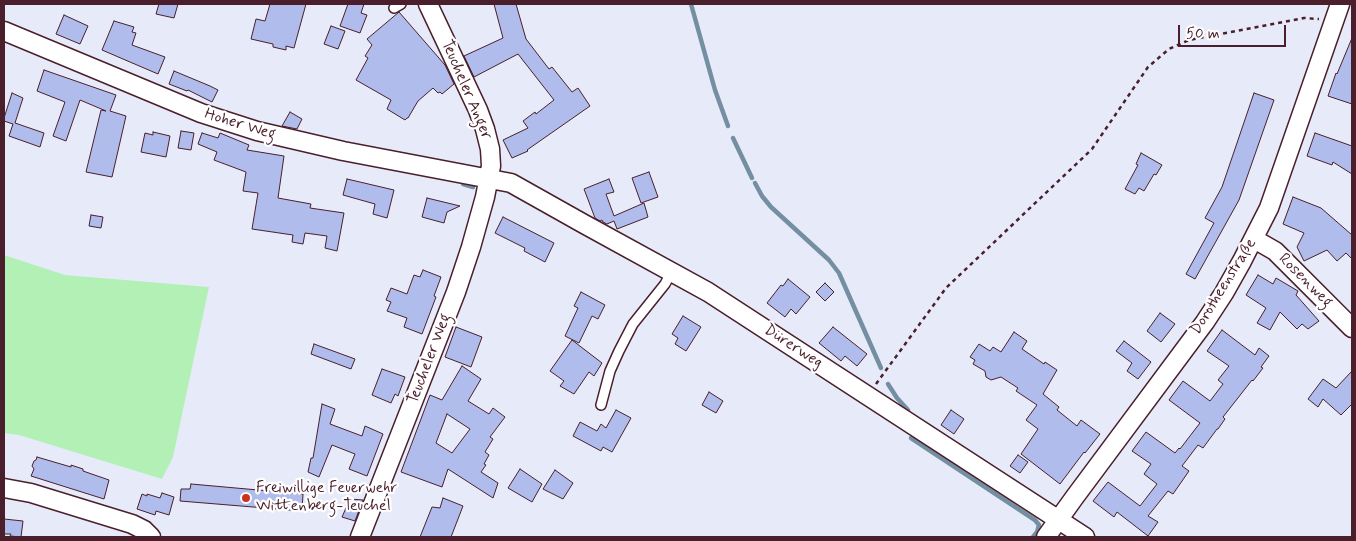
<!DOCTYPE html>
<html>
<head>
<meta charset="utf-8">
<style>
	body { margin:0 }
	#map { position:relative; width:1356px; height:541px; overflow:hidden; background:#e7ebf9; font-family:Mynerve,sans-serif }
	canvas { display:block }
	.frame { position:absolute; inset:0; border:5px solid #4a1f2b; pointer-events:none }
	.scale { position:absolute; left:1178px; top:25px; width:108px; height:22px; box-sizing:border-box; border:2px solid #4a1f2b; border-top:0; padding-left:6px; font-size:15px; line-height:18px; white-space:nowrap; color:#4a1f2b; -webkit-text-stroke:4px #fff; paint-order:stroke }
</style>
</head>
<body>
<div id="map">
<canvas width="1356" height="541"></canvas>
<div class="frame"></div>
<div class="scale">50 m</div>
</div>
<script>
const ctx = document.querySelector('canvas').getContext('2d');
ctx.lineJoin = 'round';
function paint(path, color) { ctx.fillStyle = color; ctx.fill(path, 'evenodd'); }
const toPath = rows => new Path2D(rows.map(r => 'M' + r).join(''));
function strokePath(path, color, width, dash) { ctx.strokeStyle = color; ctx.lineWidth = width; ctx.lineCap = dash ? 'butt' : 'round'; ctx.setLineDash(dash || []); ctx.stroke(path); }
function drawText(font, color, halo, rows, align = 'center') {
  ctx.font = font + ' Mynerve,sans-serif'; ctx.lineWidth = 4.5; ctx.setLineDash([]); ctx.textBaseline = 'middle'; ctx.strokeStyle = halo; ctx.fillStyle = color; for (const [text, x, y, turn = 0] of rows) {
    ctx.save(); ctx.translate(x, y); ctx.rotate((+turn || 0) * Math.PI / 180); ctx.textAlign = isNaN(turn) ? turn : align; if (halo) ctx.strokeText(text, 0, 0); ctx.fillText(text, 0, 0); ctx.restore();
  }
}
paint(toPath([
	[4,255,65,275,209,287,173,457,162,479,19,435,4,433]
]), '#b3f0b6');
strokePath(toPath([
	[691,4,715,90,728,126],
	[733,138,752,178],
	[755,183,762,196,771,207,829,260,839,273,881,368],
	[463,184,473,187],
	[888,384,897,398,908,410],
	[911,438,1035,520,1039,525,1037,532,1033,537]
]), '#738fa1', 4.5);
const building = toPath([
	[159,4,178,4,174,18,156,14,159,4],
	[270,4,306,4,294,48,286,46,286,50,273,47,273,44,251,39,256,19,265,21,270,4],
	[348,4,364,4,361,13,367,15,360,33,340,26,348,4],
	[494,4,516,4,526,39,549,69,552,67,572,92,578,88,590,106,527,150,528,151,512,158,503,140,528,128,523,121,535,112,536,114,554,100,518,54,474,77,464,56,503,38,494,4],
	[399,12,445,65,454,84,442,94,440,92,438,93,433,88,418,101,408,118,407,118,405,120,387,109,391,100,356,80,368,58,365,56,372,45,367,39,399,12],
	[64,15,88,26,80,44,56,34,64,15],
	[114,21,134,27,132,32,136,33,132,45,165,57,158,74,102,50,114,21],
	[331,26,345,31,338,49,324,44,331,26],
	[1352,38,1352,104,1328,96,1336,73,1337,74,1352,38],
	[44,70,116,95,110,111,126,116,112,177,86,172,101,110,106,111,80,100,66,141,53,136,65,102,37,91,44,70],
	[174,71,210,86,218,90,212,102,188,90,187,91,169,84,174,71],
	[12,93,23,98,15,123,44,133,40,147,9,136,13,124,4,121,4,118,12,93],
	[1254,93,1274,100,1239,200,1195,279,1186,274,1214,223,1205,218,1222,187,1254,93],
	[290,112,302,119,297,129,282,126,290,112],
	[181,131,194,133,191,150,178,148,181,131],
	[153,132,170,136,166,157,141,152,145,133,153,135,153,132],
	[202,133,218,138,220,133,249,145,247,150,284,156,278,198,311,204,310,208,344,213,337,251,325,248,327,236,305,233,303,244,292,242,293,235,252,229,258,193,243,191,246,172,214,160,217,152,198,144,202,133],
	[1315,133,1352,146,1352,174,1333,162,1332,165,1307,156,1315,133],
	[1141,153,1162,165,1156,175,1154,174,1144,191,1139,188,1135,194,1125,189,1138,165,1136,164,1141,153],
	[649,172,658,197,641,203,632,178,649,172],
	[347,179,394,190,387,218,373,214,375,204,343,195,347,179],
	[609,179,614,192,606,194,614,216,644,203,648,217,617,229,614,221,607,224,603,222,602,220,600,221,595,218,584,189,609,179],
	[1293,197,1321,208,1352,235,1352,259,1346,253,1337,261,1327,250,1304,261,1297,247,1304,233,1283,224,1293,197],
	[427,198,460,206,447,212,444,223,422,217,427,198],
	[91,215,103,217,101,228,89,226,91,215],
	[503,217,554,243,545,262,524,251,525,248,495,233,503,217],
	[423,270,441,277,434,296,436,297,422,334,404,327,407,318,387,311,391,302,386,300,391,288,407,294,414,275,420,277,423,270],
	[1258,275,1273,284,1276,278,1298,291,1296,295,1319,321,1308,329,1302,324,1297,329,1280,312,1270,330,1257,323,1266,308,1246,295,1258,275],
	[788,279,810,297,796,314,791,309,785,317,767,303,781,285,783,286,788,279],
	[825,283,834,292,825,301,816,292,825,283],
	[581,292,605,305,598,319,592,316,579,343,565,336,578,308,574,306,581,292],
	[1160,313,1175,324,1161,342,1147,331,1160,313],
	[683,316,701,327,686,351,675,344,678,338,672,334,683,316],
	[456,327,482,337,471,367,445,357,456,327],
	[833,327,867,354,857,366,845,356,841,361,819,343,833,327],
	[1222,330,1255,355,1259,348,1269,356,1261,367,1263,368,1253,381,1252,380,1223,417,1225,419,1218,429,1217,429,1203,448,1198,445,1182,466,1189,471,1173,494,1168,491,1148,516,1158,522,1148,536,1117,512,1114,517,1093,501,1108,482,1140,506,1157,484,1144,474,1151,464,1132,451,1146,432,1175,453,1179,448,1180,449,1193,432,1200,423,1169,400,1183,381,1210,401,1223,384,1218,380,1229,366,1207,351,1222,330],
	[1014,332,1027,341,1022,349,1044,364,1045,362,1057,370,1043,394,1059,407,1057,410,1077,426,1081,420,1100,434,1085,453,1084,452,1060,484,1021,454,1038,429,1026,420,1037,405,1016,391,1018,388,1001,377,991,380,986,377,985,371,973,364,975,360,970,357,979,344,990,351,993,347,1001,352,1014,332],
	[572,340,602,363,594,376,589,372,574,394,560,386,564,381,550,371,572,340],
	[1124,341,1151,362,1138,379,1127,371,1132,363,1116,351,1124,341],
	[314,344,355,359,351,369,311,354,314,344],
	[462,366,481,379,468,401,489,414,493,408,505,417,490,437,493,439,485,452,489,455,484,464,486,465,481,472,498,483,493,498,448,469,442,487,401,472,430,395,442,400,462,366],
	[447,414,470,429,452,453,436,443,447,414],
	[382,369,405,377,398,396,395,394,391,403,372,395,382,369],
	[1352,371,1352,404,1341,415,1323,399,1318,407,1308,399,1323,379,1336,388,1352,371],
	[709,392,723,401,716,413,702,405,709,392],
	[322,404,335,409,330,424,362,436,365,426,383,434,367,476,349,469,355,454,332,445,319,477,308,472,311,458,313,458,322,404],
	[616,410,631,418,612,452,603,447,601,451,573,436,580,422,597,431,601,424,606,428,616,410],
	[951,410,964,419,954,434,941,425,951,410],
	[1018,455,1028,462,1020,473,1010,466,1018,455],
	[37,457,71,467,71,465,83,469,83,471,109,480,104,499,31,476,34,469,32,466,34,461,36,460,37,457],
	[520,469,542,484,532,502,508,488,520,469],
	[555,470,573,483,563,499,543,489,555,470],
	[191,484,303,494,302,511,180,501,181,489,190,489,191,484],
	[162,493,174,497,169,515,156,511,155,515,137,509,142,494,147,496,147,494,160,498,162,493],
	[443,498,463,506,451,537,420,537,432,507,440,508,443,498],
	[350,499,363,500,355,521,342,517,350,499],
	[4,519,23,521,21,537,10,536,11,534,4,534,4,519]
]);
paint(building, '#afbcec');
strokePath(building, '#4a1f2b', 1);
const lane = toPath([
	[394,8,401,4],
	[601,405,610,371,619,351,633,324,665,284,672,271]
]);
const street = toPath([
	[4,31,201,113,257,131,343,151,511,183,584,224,708,292,1085,537],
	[1254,239,1275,251,1352,328],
	[4,488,31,493,132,524,144,530,151,537],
	[360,537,456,292,471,247,485,197,491,166,490,149,485,129,478,110,428,4],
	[1046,537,1074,498,1205,322,1224,293,1242,261,1269,208,1340,4]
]);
strokePath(lane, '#4a1f2b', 12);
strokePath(street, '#4a1f2b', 21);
strokePath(toPath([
	[876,384,946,288,1092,149,1148,67,1169,49,1189,40,1304,18,1319,19]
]), '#4a1f2b', 2.5, [4, 4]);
strokePath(lane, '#fff', 9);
strokePath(street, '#fff', 18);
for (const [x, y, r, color] of [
	[246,498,5,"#c8321e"]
]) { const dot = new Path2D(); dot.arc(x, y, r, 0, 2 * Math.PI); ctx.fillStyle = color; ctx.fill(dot); strokePath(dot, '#fff', 2); }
drawText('16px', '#4a1f2b', '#fff', [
	["Teucheler Anger",466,90,67],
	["Hoher Weg",240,125,17],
	["Rosenweg",1305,281,45],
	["Dorotheenstraße",1224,287,-58],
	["Dürerweg",793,347,33],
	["Teucheler Weg",430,359,-69]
]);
drawText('16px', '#4a1f2b', '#fff', [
	["Freiwillige Feuerwehr",256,489],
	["Wittenberg-Teuchel",256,507]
], 'left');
</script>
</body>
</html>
